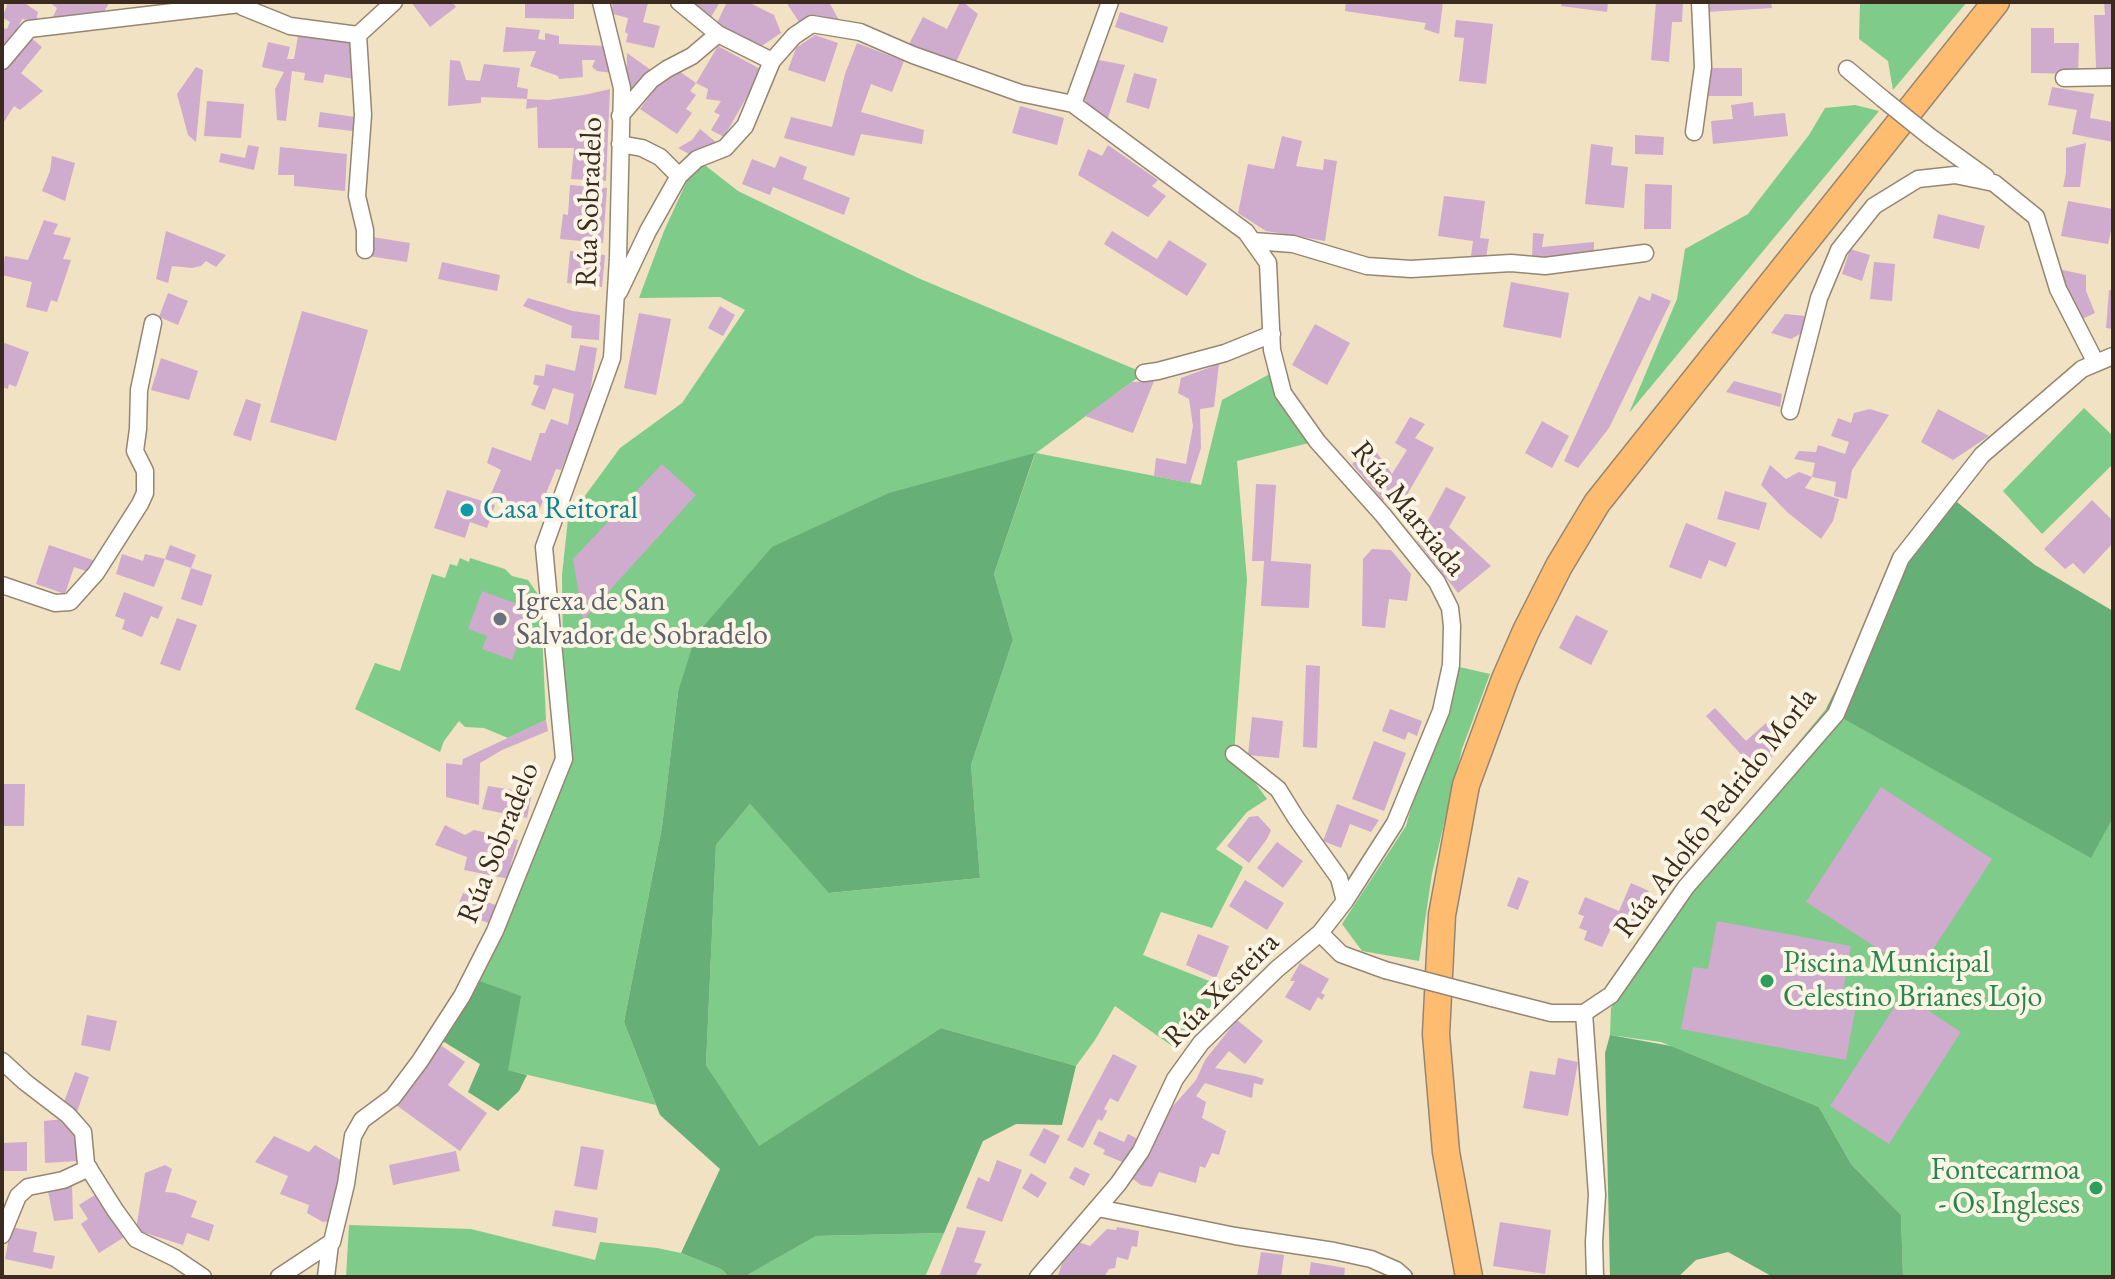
<!DOCTYPE html>
<html>
<head>
<meta charset="utf-8">
<style>
	body { margin:0 }
	#map { position:relative; width:2115px; height:1279px; overflow:hidden; background:#f1e2c4; font-family:"EB Garamond",serif }
	canvas { display:block }
	.frame { position:absolute; inset:0; border:4px solid #3b2a1e; pointer-events:none }
</style>
</head>
<body>
<div id="map">
<canvas width="2115" height="1279"></canvas>
<div class="frame"></div>
</div>
<script>
const ctx = document.querySelector('canvas').getContext('2d');
ctx.lineJoin = 'round';
function paint(path, color) { ctx.fillStyle = color; ctx.fill(path, 'evenodd'); }
const toPath = rows => new Path2D(rows.map(r => 'M' + r).join(''));
function strokePath(path, color, width, dash) { ctx.strokeStyle = color; ctx.lineWidth = width; ctx.lineCap = dash ? 'butt' : 'round'; ctx.setLineDash(dash || []); ctx.stroke(path); }
function drawText(font, color, halo, rows, align = 'center') {
  ctx.font = font + ' "EB Garamond",serif'; ctx.lineWidth = 8; ctx.setLineDash([]); ctx.textBaseline = 'middle'; ctx.strokeStyle = halo; ctx.fillStyle = color; for (const [text, x, y, turn = 0] of rows) {
    ctx.save(); ctx.translate(x, y); ctx.rotate((+turn || 0) * Math.PI / 180); ctx.textAlign = isNaN(turn) ? turn : align; if (halo) ctx.strokeText(text, 0, 0); ctx.fillText(text, 0, 0); ctx.restore();
  }
}
paint(toPath([
	[1860,2,1967,2,1893,90,1888,61,1859,39],
	[1855,105,1879,111,1629,413,1677,299,1685,249,1748,214,1809,135,1825,108],
	[697,159,738,191,918,278,1144,373,1036,453,1201,485,1222,400,1277,370,1317,441,1237,461,1247,580,1234,754,1267,799,1247,812,1216,849,1243,867,1212,928,1161,912,1143,955,1235,991,1175,1048,1115,1006,1095,1040,1076,1066,941,1028,758,1147,706,1065,716,845,750,804,830,893,980,878,971,765,1013,640,994,574,1035,454,678,692,662,827,624,1022,656,1105,507,1070,471,978,564,759,562,575,568,519,620,448,682,403,745,310,720,297,639,298,664,231],
	[2084,408,2113,436,2113,464,2042,534,2003,491],
	[460,558,469,562,470,558,505,569,512,576,528,580,546,606,542,632,546,720,508,738,484,728,465,727,459,721,444,741,440,752,355,709,375,663,400,671,432,574,445,578,450,564,457,566],
	[1451,665,1490,674,1462,749,1432,874,1419,961,1362,951,1342,924,1406,826],
	[1826,709,2091,857,2113,818,2113,1277,1903,1277,1901,1215,1851,1164,1819,1107,1661,1042,1610,1035,1611,1008,1707,853],
	[349,1225,471,1229,595,1260,600,1242,657,1248,681,1253,721,1269,729,1277,346,1277],
	[944,1233,925,1277,744,1277,816,1236]
]), '#7ecb8a');
paint(toPath([
	[1035,453,994,574,1013,640,971,765,980,878,829,893,750,804,716,845,706,1065,759,1146,941,1028,1076,1066,1062,1125,1016,1124,983,1141,944,1233,816,1236,744,1277,729,1277,721,1269,681,1253,720,1169,660,1115,624,1022,662,827,678,692,696,635,772,547,889,493],
	[1957,502,2035,565,2113,611,2113,818,2091,858,1826,709,1901,558],
	[471,978,521,996,508,1070,527,1075,519,1091,498,1111,468,1092,480,1064,436,1037],
	[1610,1035,1671,1046,1819,1107,1851,1164,1901,1215,1903,1277,1773,1277,1728,1252,1696,1260,1678,1277,1610,1277,1605,1053]
]), '#66af76');
paint(toPath([
	[6,2,23,2,38,12,36,21,22,19,9,49,2,55,2,28,7,29,10,22,2,17,7,6],
	[49,2,110,2,103,13,52,19,57,8],
	[411,2,452,2,456,7,430,27],
	[525,2,574,2,574,19,525,18],
	[612,2,648,3,643,22,660,26,654,48,626,42,628,34,625,32,628,18,613,14],
	[686,2,720,2,711,17],
	[727,2,748,2,774,15,781,33,760,47,715,27],
	[786,2,829,2,840,22,816,15,799,22],
	[960,2,963,2,978,14,956,62,933,56,909,44,923,17,947,29],
	[1346,2,1443,2,1439,34,1424,29,1426,23,1345,11],
	[1562,2,1608,2,1607,12,1561,6],
	[1656,2,1683,2,1682,22,1672,22,1669,62,1651,60],
	[1706,2,1771,2,1772,8,1706,12],
	[2104,2,2113,2,2113,68,2096,68,2094,15,2105,15],
	[1120,12,1168,27,1163,43,1115,27],
	[1456,20,1493,24,1486,84,1459,81,1464,38,1454,37],
	[506,27,540,30,538,39,545,40,545,33,559,36,559,44,607,46,613,73,597,71,592,67,595,60,582,60,583,77,559,79,558,76,530,66,536,51,503,52],
	[2031,28,2054,28,2054,43,2079,43,2078,74,2031,73],
	[815,35,838,43,825,82,788,70,796,48],
	[298,36,353,43,354,79,325,74,323,83,304,80,305,73,292,71,286,121,277,120,275,89,284,72,262,67,268,42,290,47,287,59,294,59],
	[30,37,42,47,21,73,43,91,20,110,14,106,2,125,2,69],
	[857,43,904,61,892,92,871,84,861,112,924,130,922,144,861,134,854,156,784,138,791,117,832,127,845,74],
	[718,46,762,70,724,137,711,130,720,115,714,112,721,101,706,99,708,89,696,83],
	[627,53,651,70,626,96],
	[1094,59,1125,65,1107,121,1091,110,1082,94],
	[450,60,460,61,466,80,480,81,484,64,520,68,517,87,528,89,527,99,548,100,584,95,610,89,606,181,571,179,574,148,538,148,537,107,526,109,527,99,481,97,481,103,448,106],
	[196,67,203,70,196,142,188,135,177,94],
	[1708,68,1742,68,1742,96,1708,96],
	[679,71,696,83,690,91,696,95,686,109,692,113,677,134,640,109,660,82],
	[1134,73,1157,79,1149,109,1126,102],
	[2052,87,2094,94,2090,118,2113,122,2113,142,2072,134,2077,110,2048,105],
	[207,101,244,104,241,138,204,136],
	[1753,102,1754,116,1785,113,1788,136,1713,144,1711,121,1733,119,1731,105],
	[1020,106,1064,118,1057,145,1012,133],
	[320,112,355,117,353,131,318,127],
	[700,129,717,143,702,148,691,155,678,148,692,140],
	[1635,135,1664,137,1663,155,1635,154],
	[1282,136,1302,141,1296,166,1323,170,1324,159,1337,161,1325,241,1266,231,1238,213,1248,164,1274,169],
	[2086,143,2080,187,2063,187,2066,173,2066,148],
	[1591,144,1613,147,1611,165,1628,167,1624,208,1585,204],
	[248,145,259,147,254,170,219,162,221,153,245,158],
	[1108,145,1158,180,1152,186,1166,196,1148,217,1078,175,1088,149,1102,156],
	[280,147,347,154,345,191,294,186,294,175,278,175],
	[52,156,75,163,65,201,42,191,50,171],
	[780,156,807,167,803,179,850,198,844,215,773,187,770,195,742,184,752,159,775,168],
	[1645,184,1672,185,1671,229,1644,229],
	[570,185,607,188,603,243,560,239,563,214,568,215],
	[1444,196,1485,201,1480,238,1489,239,1486,258,1471,256,1473,241,1438,236],
	[2068,201,2113,209,2113,232,2111,231,2108,244,2061,236],
	[1938,214,1985,226,1979,249,1933,238],
	[44,220,58,224,53,234,71,238,63,259,71,260,57,302,51,300,47,312,26,307,32,282,2,275,5,256,28,260],
	[166,231,226,255,216,267,206,261,201,266,192,268,172,266,168,283,156,279],
	[1112,231,1157,259,1169,240,1207,264,1187,296,1104,244],
	[1533,233,1544,234,1542,247,1594,242,1594,252,1545,261,1532,259],
	[372,237,410,243,407,262,369,256],
	[1850,249,1870,255,1862,281,1842,274],
	[570,251,605,255,602,287,567,283],
	[442,262,500,275,497,291,438,279],
	[1874,262,1895,264,1892,301,1870,299],
	[2058,269,2086,275,2086,291,2095,313,2082,319,2067,293],
	[1511,282,1569,293,1561,338,1503,327],
	[2109,290,2113,290,2113,329,2106,328],
	[168,293,188,301,178,325,159,317],
	[1652,293,1671,301,1609,428,1578,468,1564,461,1639,296,1650,301],
	[528,298,573,311,600,315,599,340,571,338,572,326,523,306],
	[720,306,735,315,723,336,708,328],
	[302,311,368,330,336,441,270,422],
	[639,313,671,319,656,395,624,388],
	[1785,314,1805,316,1807,330,1791,339,1771,333],
	[1315,324,1350,343,1327,385,1292,365],
	[2,342,29,352,16,387,9,384,8,389,2,387],
	[580,345,597,348,587,411,575,446,571,446,561,470,556,469,538,513,491,494,501,470,487,463,492,447,531,461,540,433,545,433,551,419,568,425,574,394,553,388,545,410,531,405,539,386,533,384,535,375,544,376,546,364,575,371],
	[161,358,198,371,189,400,151,390],
	[1219,364,1214,407,1200,409,1201,448,1190,483,1154,476,1156,458,1186,464,1193,426,1189,399,1178,393,1181,378],
	[1154,381,1133,433,1085,416,1132,382],
	[1734,381,1782,394,1780,407,1726,392],
	[246,399,261,404,251,441,233,435],
	[1870,409,1889,415,1852,470,1847,499,1834,496,1836,482,1812,477,1815,463,1794,459,1799,451,1816,452,1818,445,1845,454,1849,442,1831,436,1838,418,1851,423,1854,413],
	[1938,409,1989,436,1953,460,1921,442],
	[1410,417,1425,424,1415,438,1434,448,1404,500,1389,491,1383,501,1352,464,1372,446,1392,474,1407,450,1395,443],
	[1542,421,1569,436,1552,468,1525,453],
	[662,464,696,495,583,620,573,559],
	[1770,465,1786,479,1799,472,1812,477,1805,488,1839,499,1833,521,1821,539,1787,512,1761,485],
	[1256,484,1276,485,1271,561,1311,564,1309,608,1261,606,1264,561,1252,561],
	[1446,487,1466,497,1449,527,1491,566,1458,593,1417,541],
	[447,490,495,505,487,528,470,522,465,538,434,528],
	[1725,491,1767,503,1759,530,1717,519],
	[2092,500,2113,521,2113,543,2084,574,2073,563,2065,569,2044,549],
	[1686,523,1736,543,1726,567,1709,560,1701,579,1669,567],
	[49,545,93,560,89,572,74,567,65,594,36,584],
	[170,545,196,555,191,568,165,559,154,587,116,574,122,554,143,561,145,554,165,559],
	[1372,549,1391,550,1411,574,1407,601,1389,599,1385,628,1362,626,1363,559],
	[191,568,212,575,202,606,181,599],
	[482,591,531,609,512,660,482,649,487,636,468,629],
	[124,592,163,607,158,619,151,616,142,637,122,629,125,620,115,616],
	[1576,615,1608,631,1591,665,1559,648],
	[177,618,197,625,180,671,160,664],
	[1306,665,1320,666,1317,748,1303,747],
	[1715,708,1746,741,1766,723,1785,744,1756,771,1706,716],
	[1390,709,1422,721,1417,736,1408,732,1405,740,1382,731],
	[1252,717,1283,721,1279,758,1248,755],
	[546,720,548,731,502,750,480,763,479,805,446,797,446,763,462,765,463,759],
	[1374,741,1406,753,1384,811,1352,799],
	[2,784,25,784,24,826,2,826],
	[488,786,532,793,527,818,482,809],
	[1881,787,1992,859,1917,974,1806,902],
	[1337,804,1379,820,1371,832,1350,824,1341,848,1323,841],
	[1258,816,1271,830,1267,839,1249,863,1227,846,1249,817],
	[445,825,465,835,474,830,518,840,511,864,509,879,464,870,467,857,435,845],
	[1277,842,1303,861,1283,888,1257,868],
	[1518,877,1529,881,1518,910,1507,906],
	[1245,880,1284,903,1267,930,1229,906],
	[1631,883,1649,891,1632,930,1614,922,1602,947,1584,940,1587,931,1579,928,1584,916,1578,914,1585,897,1619,911],
	[463,893,498,906,491,924,456,911],
	[1717,921,1851,946,1843,992,1858,995,1846,1060,1681,1029,1693,967,1708,969],
	[1198,934,1229,946,1216,978,1186,965],
	[1300,963,1329,979,1321,993,1325,995,1322,1000,1318,997,1310,1011,1285,997,1295,981,1290,981],
	[1903,994,1961,1032,1889,1144,1830,1106],
	[87,1015,117,1021,110,1051,81,1045],
	[1237,1020,1263,1041,1245,1064,1229,1051,1215,1068,1255,1076,1264,1079,1262,1085,1254,1083,1252,1098,1205,1083,1196,1096,1206,1102,1202,1118,1226,1131,1219,1155,1212,1153,1205,1168,1200,1166,1196,1183,1159,1172,1152,1187,1141,1185,1130,1177,1173,1106,1196,1080,1205,1060],
	[439,1044,465,1062,448,1085,487,1113,460,1151,396,1105],
	[1113,1054,1137,1066,1118,1102,1110,1098,1104,1109,1107,1111,1102,1121,1098,1119,1083,1148,1067,1140],
	[1558,1058,1578,1062,1568,1116,1523,1108,1530,1071,1555,1075],
	[75,1072,89,1077,77,1112,64,1102],
	[65,1119,76,1134,78,1161,45,1163,44,1121],
	[1044,1128,1060,1136,1045,1164,1029,1155],
	[1099,1131,1124,1142,1128,1134,1140,1140,1127,1164,1103,1154,1105,1150,1093,1144],
	[274,1136,309,1152,315,1145,344,1162,330,1221,323,1222,307,1213,309,1205,280,1194,288,1176,255,1162],
	[27,1142,27,1171,2,1171,2,1143],
	[581,1146,604,1150,597,1190,574,1186],
	[456,1151,460,1171,393,1185,389,1165],
	[997,1160,1022,1170,1002,1222,966,1208,978,1177,989,1182],
	[165,1165,172,1169,165,1192,175,1193,197,1201,191,1217,214,1225,209,1241,187,1233,183,1245,136,1230,145,1173],
	[1075,1167,1090,1174,1084,1186,1069,1178],
	[1031,1173,1047,1183,1038,1198,1022,1188],
	[72,1183,73,1219,54,1221,48,1191],
	[98,1193,126,1236,99,1253,81,1224,88,1219,79,1205],
	[555,1210,598,1218,596,1233,552,1226],
	[1500,1222,1551,1230,1545,1274,1493,1266],
	[11,1227,37,1232,33,1252,55,1256,52,1269,5,1259],
	[957,1227,986,1231,974,1262,982,1264,976,1274,982,1277,939,1277],
	[1117,1227,1139,1231,1137,1247,1132,1246,1128,1260,1117,1257,1115,1268,1109,1269,1104,1277,1064,1277,1058,1275,1066,1253,1071,1254,1078,1242,1090,1246,1107,1229,1116,1230],
	[1261,1252,1284,1255,1281,1277,1257,1277],
	[1311,1262,1345,1268,1344,1277,1309,1277]
]), '#cfabcd');
const minor = toPath([
	[239,2,243,7,290,26,358,35,394,2],
	[679,2,718,34,772,61,794,36,812,24,860,32,913,55,1020,93,1073,104,1110,2],
	[358,35,363,115,357,196,365,230,365,250],
	[2,61,29,29,240,4],
	[1847,69,1883,99],
	[2064,78,2113,77],
	[1073,104,1246,232,1268,263,1272,350,1283,393,1317,441,1383,515,1437,582,1450,608,1452,626,1451,665,1441,711,1395,823,1345,901],
	[620,116,651,80,667,69,692,56,718,34],
	[1694,132,1703,67,1700,2],
	[1929,136,1986,177],
	[620,144,642,148,660,157,679,176],
	[1253,241,1293,244,1367,266,1411,269,1511,263,1545,266,1645,253],
	[619,292,648,231,679,176,697,159,725,148,745,126,772,61],
	[1144,373,1158,371,1225,353,1272,334],
	[1790,411,1819,298,1839,250,1874,206,1918,179,1955,175,1994,183,2036,217,2058,289,2096,363],
	[2,585,55,603,70,602,96,573,140,504,145,493,145,471,135,451,138,429,139,390,153,323],
	[1320,933,1341,954,1385,970],
	[1492,998,1551,1013,1584,1013,1611,995,1686,887,1836,714,1901,558,1982,455,2082,369,2113,356],
	[1584,1013,1597,1195,1594,1242,1595,1277],
	[2,1061,25,1082,68,1115,83,1132,86,1164,115,1210,136,1239,175,1258,203,1277],
	[1098,1208,1235,1236,1334,1251,1371,1259,1396,1270,1404,1277],
	[2,1235,18,1196,28,1187,63,1180,89,1168],
	[279,1277,332,1242,346,1184,353,1136,362,1120,393,1097,420,1061,462,996,495,931,564,759,544,547,612,358,618,258,622,88,601,2],
	[326,1277,330,1244],
	[1038,1277,1118,1184,1141,1151,1175,1079,1201,1043,1277,969,1320,933,1345,901,1339,878,1296,818,1278,789,1234,754]
]);
const trunk = toPath([
	[1469,1277,1446,1152,1436,1034,1442,915,1466,785,1505,679,1526,631,1559,566,1597,503,1996,2]
]);
strokePath(minor, '#968671', 19);
strokePath(trunk, '#968671', 29);
strokePath(minor, '#fff', 16);
strokePath(trunk, '#febc70', 26);
const minorBridge = toPath([
	[1883,99,1929,136],
	[1385,970,1492,998]
]);
strokePath(minorBridge, '#968671', 19, []);
strokePath(minorBridge, '#fff', 16);
for (const [x, y, r, color] of [
	[467,510,8,"#0f9aa8"],
	[500,619,8,"#6b7280"],
	[1767,981,8,"#2e9e5b"],
	[2096,1188,8,"#2e9e5b"]
]) { const dot = new Path2D(); dot.arc(x, y, r, 0, 2 * Math.PI); ctx.fillStyle = color; ctx.fill(dot); strokePath(dot, '#fcf5e5', 3); }
drawText('30px', '#3b2a1e', '#fcf5e5', [
	["Rúa Sobradelo",590,202,-88],
	["Rúa Marxiada",1408,509,51],
	["Rúa Adolfo Pedrido Morla",1716,813,-52],
	["Rúa Sobradelo",499,843,-68],
	["Rúa Xesteira",1222,990,-45]
]);
drawText('30px', '#0d838f', '#fcf5e5', [
	["Casa Reitoral",483,510]
], 'left');
drawText('30px', '#5b616d', '#fcf5e5', [
	["Igrexa de San",516,602],
	["Salvador de Sobradelo",516,636]
], 'left');
drawText('30px', '#27864d', '#fcf5e5', [
	["Piscina Municipal",1783,964],
	["Celestino Brianes Lojo",1783,998],
	["Fontecarmoa",2080,1171,"right"],
	["- Os Ingleses",2080,1205,"right"]
], 'left');
</script>
</body>
</html>
